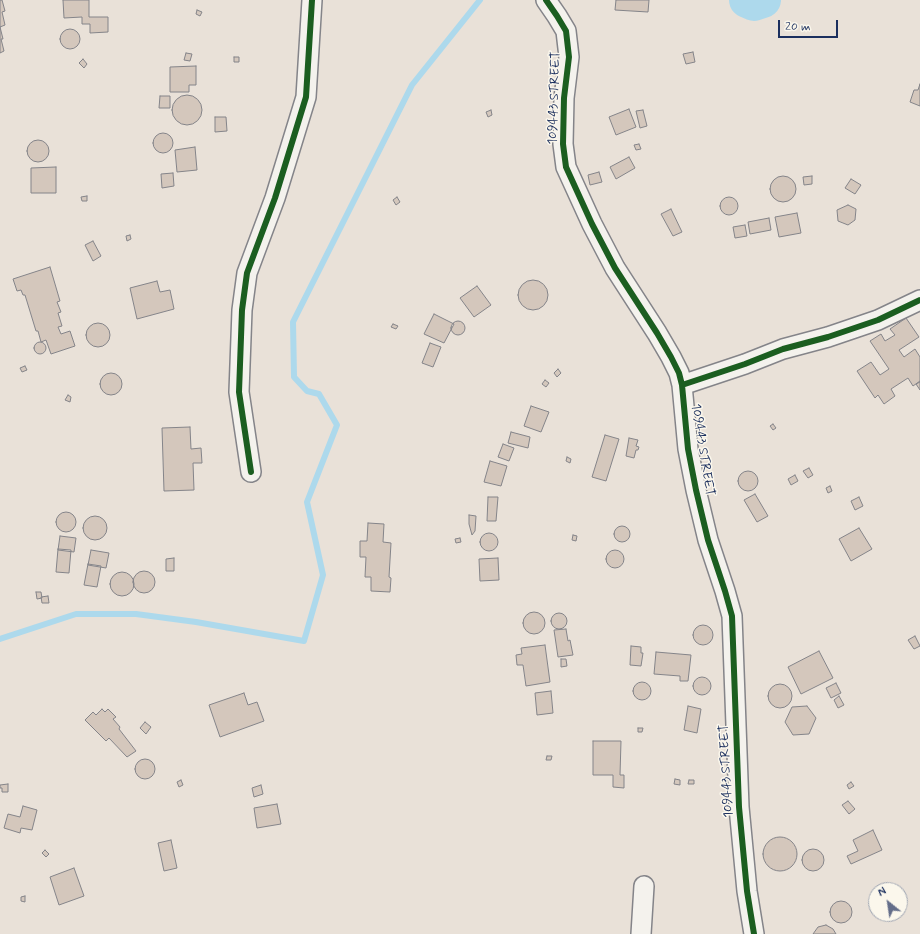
<!DOCTYPE html>
<html>
<head>
<meta charset="utf-8">
<style>
	body { margin:0 }
	#map { position:relative; width:920px; height:934px; overflow:hidden; background:#e9e1d8; font-family:Mynerve,sans-serif }
	canvas { display:block }
	.north { position:absolute; left:868px; top:882px; width:40px; height:40px; box-sizing:border-box; background:#fbf7ec; border:1px solid #a1a7b3; border-radius:50%; rotate:330deg; font-size:11px; font-weight:700; line-height:16px; text-align:center; color:#1b2f5e }
	.north::after { content:''; display:block; margin:auto; width:14px; height:18px; background:#636d89; clip-path:polygon(50% 0,100% 100%,50% 72%,0 100%) }
	.scale { position:absolute; left:778px; top:20px; width:60px; height:18px; box-sizing:border-box; border:2px solid #1b2f5e; border-top:0; padding-left:5px; font-size:12px; line-height:14px; white-space:nowrap; color:#1b2f5e; -webkit-text-stroke:3px #fbf7ec; paint-order:stroke }
</style>
</head>
<body>
<div id="map">
<canvas width="920" height="934"></canvas>
<div class="north">N</div>
<div class="scale">20 m</div>
</div>
<script>
const ctx = document.querySelector('canvas').getContext('2d');
ctx.lineJoin = 'round';
const toPath = rows => new Path2D(rows.map(r => 'M' + r).join(''));
function strokePath(path, color, width, dash) { ctx.strokeStyle = color; ctx.lineWidth = width; ctx.lineCap = dash ? 'butt' : 'round'; ctx.setLineDash(dash || []); ctx.stroke(path); }
function paint(path, color) { ctx.fillStyle = color; ctx.fill(path, 'evenodd'); }
function drawText(font, color, halo, rows, align = 'center') {
  ctx.font = font + ' Mynerve,sans-serif'; ctx.lineWidth = 3; ctx.setLineDash([]); ctx.textBaseline = 'middle'; ctx.strokeStyle = halo; ctx.fillStyle = color; for (const [text, x, y, turn = 0] of rows) {
    ctx.save(); ctx.translate(x, y); ctx.rotate((+turn || 0) * Math.PI / 180); ctx.textAlign = isNaN(turn) ? turn : align; if (halo) ctx.strokeText(text, 0, 0); ctx.fillText(text, 0, 0); ctx.restore();
  }
}
strokePath(toPath([
	[0,639,76,614,136,614,196,622,304,641,323,575,307,502,337,425,319,394,307,391,294,377,293,322,412,85,480,0]
]), '#add9ec', 6);
strokePath(toPath([
	[747,0,754,3,763,0]
]), '#add9ec', 36);
const building = toPath([
	[0,0,2,0,5,11,2,12,5,25,0,27,3,39,1,39,4,51,0,53,0,0],
	[63,0,89,0,89,17,108,17,108,32,90,33,90,24,82,24,82,17,64,18,63,0],
	[616,0,649,0,648,12,615,10,616,0],
	[197,10,202,12,200,16,196,14,197,10],
	'60 39a10 10 0 1 1 20 0a10 10 0 1 1-20 0Z',
	[693,52,695,62,686,64,683,54,693,52],
	[186,53,192,54,190,61,184,60,186,53],
	[234,57,239,57,239,62,234,62,234,57],
	[83,59,87,64,84,68,79,63,83,59],
	[196,66,196,85,189,85,189,92,170,92,170,67,196,66],
	[920,84,920,106,910,102,914,90,918,90,920,84],
	'172 110a15 15 0 1 1 30 0a15 15 0 1 1-30 0Z',
	[160,96,170,96,170,108,159,108,160,96],
	[629,109,636,127,616,135,609,117,629,109],
	[491,110,492,115,488,117,486,112,491,110],
	[643,110,647,126,640,128,636,111,643,110],
	[215,117,226,117,227,131,215,132,215,117],
	'153 143a10 10 0 1 1 20 0a10 10 0 1 1-20 0Z',
	'27 151a11 11 0 1 1 22 0a11 11 0 1 1-22 0Z',
	[639,144,641,149,636,150,634,145,639,144],
	[195,147,197,170,177,172,175,150,195,147],
	[629,157,635,168,616,179,610,167,629,157],
	[56,167,56,193,31,193,31,168,56,167],
	[599,172,602,182,590,185,588,175,599,172],
	[173,173,174,186,162,188,161,174,173,173],
	[812,176,812,184,804,185,803,177,812,176],
	'770 189a13 13 0 1 1 26 0a13 13 0 1 1-26 0Z',
	[851,179,861,185,855,194,845,188,851,179],
	[87,196,87,201,82,201,81,197,87,196],
	'720 206a9 9 0 1 1 18 0a9 9 0 1 1-18 0Z',
	[397,197,400,202,396,205,393,200,397,197],
	[848,205,856,209,855,220,848,225,838,221,837,210,848,205],
	[671,209,682,232,673,236,661,214,671,209],
	[797,213,801,233,779,237,775,217,797,213],
	[769,218,771,230,750,234,748,222,769,218],
	[745,225,747,236,735,238,733,227,745,225],
	[130,235,131,239,127,241,126,236,130,235],
	[93,241,101,256,93,261,85,245,93,241],
	[50,267,60,301,57,302,61,312,58,313,62,326,58,327,61,334,70,331,75,346,51,354,46,340,41,342,38,331,36,331,25,295,23,295,21,290,17,291,13,279,50,267],
	'518 295a15 15 0 1 1 30 0a15 15 0 1 1-30 0Z',
	[157,281,160,292,170,290,174,309,137,319,130,288,157,281],
	[477,286,491,305,474,317,460,298,477,286],
	[434,314,454,324,444,343,424,334,434,314],
	[906,318,919,337,899,350,904,357,915,349,920,357,920,381,913,386,908,378,891,389,895,396,884,404,878,395,875,398,857,371,871,362,880,375,889,369,870,341,881,334,885,341,895,335,890,329,906,318],
	'451 328a7 7 0 1 1 14 0a7 7 0 1 1-14 0Z',
	'86 335a12 12 0 1 1 24 0a12 12 0 1 1-24 0Z',
	[393,324,398,326,396,329,391,327,393,324],
	'34 348a6 6 0 1 1 12 0a6 6 0 1 1-12 0Z',
	[430,343,441,347,433,367,422,363,430,343],
	[25,366,27,370,22,372,20,368,25,366],
	[558,369,561,373,557,377,554,373,558,369],
	'100 384a11 11 0 1 1 22 0a11 11 0 1 1-22 0Z',
	[545,380,549,383,546,387,542,384,545,380],
	[920,382,920,390,916,384,920,382],
	[68,395,71,397,70,402,65,400,68,395],
	[531,406,549,412,541,432,524,426,531,406],
	[773,424,776,428,773,430,770,426,773,424],
	[190,427,191,449,201,448,202,463,193,463,194,490,164,491,162,428,190,427],
	[511,432,530,437,528,448,508,443,511,432],
	[605,435,619,439,606,481,592,477,605,435],
	[629,438,638,440,636,446,639,447,638,450,636,450,634,458,626,456,629,438],
	[503,444,514,448,509,461,498,457,503,444],
	[567,457,571,459,570,463,566,461,567,457],
	[490,461,507,466,501,486,484,482,490,461],
	[809,468,813,475,808,478,803,471,809,468],
	'738 481a10 10 0 1 1 20 0a10 10 0 1 1-20 0Z',
	[795,475,798,481,791,485,788,479,795,475],
	[830,486,832,491,828,493,826,488,830,486],
	[755,494,768,516,757,522,744,500,755,494],
	[488,497,498,497,496,521,487,521,488,497],
	[859,497,863,506,855,510,851,501,859,497],
	'56 522a10 10 0 1 1 20 0a10 10 0 1 1-20 0Z',
	[469,515,476,516,475,531,472,535,469,524,469,515],
	'83 528a12 12 0 1 1 24 0a12 12 0 1 1-24 0Z',
	[368,523,384,524,383,542,391,543,389,577,391,578,390,592,371,591,371,577,365,577,366,557,360,557,360,541,367,541,368,523],
	'614 534a8 8 0 1 1 16 0a8 8 0 1 1-16 0Z',
	[859,528,872,549,851,561,839,539,859,528],
	'480 542a9 9 0 1 1 18 0a9 9 0 1 1-18 0Z',
	[573,535,577,536,576,541,572,540,573,535],
	[60,536,76,538,74,552,58,550,60,536],
	[460,538,461,542,456,543,455,539,460,538],
	[58,549,71,550,69,573,56,572,58,549],
	'606 559a9 9 0 1 1 18 0a9 9 0 1 1-18 0Z',
	[91,550,109,553,106,568,88,565,91,550],
	[174,558,174,571,166,571,166,559,174,558],
	[498,558,499,580,480,581,479,559,498,558],
	[88,564,101,566,97,587,84,585,88,564],
	'133 582a11 11 0 1 1 22 0a11 11 0 1 1-22 0Z',
	'110 584a12 12 0 1 1 24 0a12 12 0 1 1-24 0Z',
	[36,592,41,592,42,598,37,599,36,592],
	[48,596,49,603,42,603,41,597,48,596],
	'523 623a11 11 0 1 1 22 0a11 11 0 1 1-22 0Z',
	'551 621a8 8 0 1 1 16 0a8 8 0 1 1-16 0Z',
	'693 635a10 10 0 1 1 20 0a10 10 0 1 1-20 0Z',
	[566,629,568,641,570,640,573,655,558,657,554,630,566,629],
	[915,636,920,646,914,649,908,640,915,636],
	[545,645,550,682,526,686,523,665,517,665,516,655,522,654,521,648,545,645],
	[631,646,641,647,641,653,643,653,641,666,630,665,631,646],
	[819,651,833,678,801,694,788,667,819,651],
	[656,652,691,655,688,681,680,681,680,676,654,674,656,652],
	[561,659,566,659,567,666,561,667,561,659],
	'693 686a9 9 0 1 1 18 0a9 9 0 1 1-18 0Z',
	'633 691a9 9 0 1 1 18 0a9 9 0 1 1-18 0Z',
	[836,683,841,693,831,698,826,688,836,683],
	'768 696a12 12 0 1 1 24 0a12 12 0 1 1-24 0Z',
	[551,691,553,713,537,715,535,693,551,691],
	[244,693,248,705,257,702,264,721,220,737,209,705,244,693],
	[839,696,844,705,838,708,834,700,839,696],
	[688,706,701,709,697,733,684,730,688,706],
	[807,706,816,718,809,734,793,735,785,722,792,707,807,706],
	[102,709,105,712,108,709,116,717,113,719,120,727,119,729,136,751,127,757,109,738,106,741,85,720,93,712,96,715,102,709],
	[145,722,151,727,146,734,140,728,145,722],
	[638,728,643,728,642,732,638,732,638,728],
	[593,741,621,741,620,775,624,775,624,788,613,787,613,775,593,775,593,741],
	[547,756,552,756,551,760,546,760,547,756],
	'135 769a10 10 0 1 1 20 0a10 10 0 1 1-20 0Z',
	[675,779,680,780,680,785,674,784,675,779],
	[181,780,183,785,179,787,177,782,181,780],
	[689,780,694,780,694,784,688,784,689,780],
	[851,782,854,786,849,789,847,785,851,782],
	[8,784,8,792,2,792,2,788,0,788,0,785,8,784],
	[261,785,263,794,254,797,252,788,261,785],
	[848,801,855,809,849,814,842,805,848,801],
	[277,804,281,824,257,828,254,808,277,804],
	[23,806,37,810,32,830,21,828,20,833,4,828,8,814,20,817,23,806],
	[873,830,882,850,851,864,847,856,858,851,853,840,873,830],
	'763 854a17 17 0 1 1 34 0a17 17 0 1 1-34 0Z',
	[171,840,177,868,164,871,158,843,171,840],
	'802 860a11 11 0 1 1 22 0a11 11 0 1 1-22 0Z',
	[45,850,49,854,46,857,42,853,45,850],
	[74,868,84,896,59,905,50,877,74,868],
	[25,896,25,902,21,901,21,897,25,896],
	'830 912a11 11 0 1 1 22 0a11 11 0 1 1-22 0Z',
	[826,925,833,929,836,934,813,934,818,927,826,925]
]);
paint(building, '#d4c7bc');
strokePath(building, '#848489', 1);
const minor = toPath([
	[546,0,557,16,566,31,569,57,564,98,563,144,566,167,592,224,615,268,657,333,671,357,679,373,682,385,688,449,696,490,708,540,725,591,732,616,739,807,747,891,754,934],
	[682,385,745,364,783,349,828,337,878,320,920,300],
	[251,472,239,392,242,310,247,273,275,198,306,97,312,0],
	[641,934,644,886]
]);
strokePath(minor, '#848489', 22);
strokePath(minor, '#f4f2ed', 19);
strokePath(toPath([
	[546,0,557,16,566,31,569,57,564,98,563,144,566,167,592,224,615,268,657,333,671,357,679,373,682,385,688,449,696,490,708,540,725,591,732,616,739,807,747,891,754,934],
	[682,385,745,364,783,349,828,337,878,320,920,300],
	[251,472,239,392,242,310,247,273,275,198,306,97,312,0]
]), '#1b5e20', 6);
drawText('13px', '#1b2f5e', '#fbf7ec', [
	["109443 STREET",555,98,-88],
	["109443 STREET",702,450,81],
	["109443 STREET",727,771,-93]
]);
</script>
</body>
</html>
